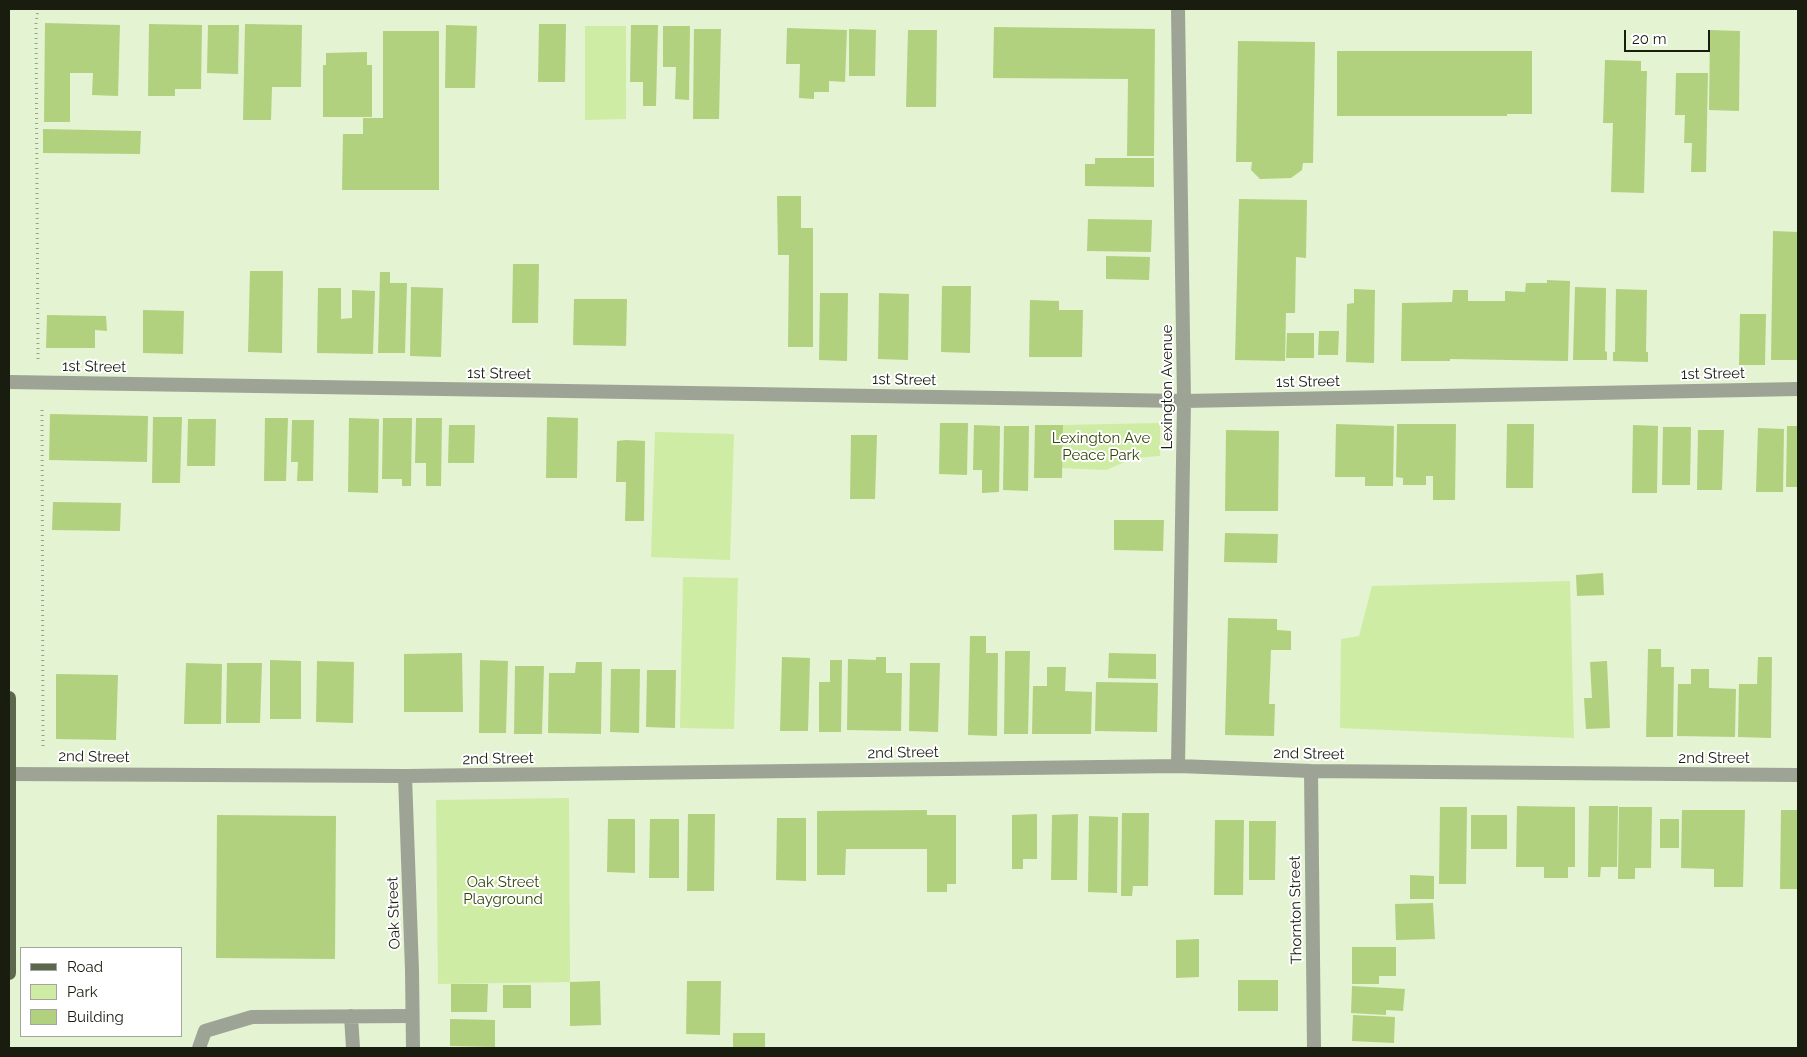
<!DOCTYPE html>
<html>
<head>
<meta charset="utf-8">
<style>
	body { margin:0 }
	#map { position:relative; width:1807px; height:1057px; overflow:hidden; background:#e4f3d1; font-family:Raleway,sans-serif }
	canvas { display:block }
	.frame { position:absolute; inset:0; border:10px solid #181d10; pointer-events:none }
	.legend { position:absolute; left:20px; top:947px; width:162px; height:90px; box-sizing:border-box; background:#fff; border:1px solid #a3a59f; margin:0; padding:6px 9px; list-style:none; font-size:15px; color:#181d10 }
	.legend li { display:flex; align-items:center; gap:10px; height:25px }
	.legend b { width:25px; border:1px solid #a3a59f }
	.scale { position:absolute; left:1624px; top:30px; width:86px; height:22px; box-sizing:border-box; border:2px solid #181d10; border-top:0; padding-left:6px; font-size:15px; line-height:18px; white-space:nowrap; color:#181d10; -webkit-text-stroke:4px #fff; paint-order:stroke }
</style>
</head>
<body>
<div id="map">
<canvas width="1807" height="1057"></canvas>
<div class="frame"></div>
<ul class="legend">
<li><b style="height:6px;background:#5c674d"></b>Road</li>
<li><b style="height:14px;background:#ceeca3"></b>Park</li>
<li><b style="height:14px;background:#b1d17f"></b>Building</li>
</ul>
<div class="scale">20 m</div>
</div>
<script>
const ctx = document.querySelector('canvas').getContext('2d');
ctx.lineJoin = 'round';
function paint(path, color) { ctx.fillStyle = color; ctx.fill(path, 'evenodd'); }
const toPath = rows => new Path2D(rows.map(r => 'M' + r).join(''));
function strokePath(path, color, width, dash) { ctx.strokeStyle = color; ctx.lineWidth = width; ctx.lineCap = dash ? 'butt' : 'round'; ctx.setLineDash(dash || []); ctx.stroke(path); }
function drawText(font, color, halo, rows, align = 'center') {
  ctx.font = font + ' Raleway,sans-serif'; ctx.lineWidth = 4; ctx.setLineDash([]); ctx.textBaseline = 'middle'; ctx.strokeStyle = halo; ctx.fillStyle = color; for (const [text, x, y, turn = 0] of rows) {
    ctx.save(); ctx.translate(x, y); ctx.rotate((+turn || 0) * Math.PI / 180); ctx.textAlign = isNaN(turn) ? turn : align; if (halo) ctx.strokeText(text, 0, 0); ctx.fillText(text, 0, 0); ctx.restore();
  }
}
paint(toPath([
	[585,26,626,26,626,119,585,120],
	[1160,423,1160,456,1134,458,1106,470,1062,468,1063,425],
	[655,432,734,434,730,560,651,557],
	[683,577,738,578,734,729,680,728],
	[1570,581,1574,738,1340,728,1341,639,1359,636,1372,586],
	[569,798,570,982,438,984,436,800]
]), '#ceeca3');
paint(toPath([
	[45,23,120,25,118,96,92,95,93,73,70,73,70,122,44,122],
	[149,24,202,25,201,89,175,89,175,96,148,96],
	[245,24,302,25,301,87,272,87,271,120,243,120],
	[539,24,566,24,565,82,538,82],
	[208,25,239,25,238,74,207,73],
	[446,25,477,26,475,88,445,88],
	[631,25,658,25,656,106,643,106,643,82,630,82],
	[663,26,690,26,689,100,675,99,676,67,663,67],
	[994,27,1155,29,1154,156,1127,156,1128,79,993,78],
	[787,28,847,30,845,82,829,81,829,92,814,92,814,99,799,98,800,64,786,64],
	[694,29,721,29,719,119,693,119],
	[849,29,876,30,875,76,849,76],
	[908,30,937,30,936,107,906,107],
	[1710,30,1740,31,1739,111,1709,110],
	[383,31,439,31,439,190,342,190,343,134,363,134,363,118,383,118],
	[1238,41,1315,42,1313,163,1303,163,1302,170,1291,178,1260,179,1251,170,1252,162,1236,162],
	[1337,51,1532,51,1532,114,1507,114,1507,116,1337,116],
	[367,52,367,65,372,65,372,117,323,117,323,65,326,65,326,53],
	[1605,60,1641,61,1641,71,1647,71,1644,193,1611,192,1613,123,1603,123],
	[1676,73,1708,73,1706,172,1691,172,1692,143,1684,143,1685,115,1675,115],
	[43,129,141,131,140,154,43,153],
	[1095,158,1154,158,1154,187,1085,186,1085,164,1095,164],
	[777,196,801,196,801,228,813,228,813,347,788,347,789,255,778,255],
	[1239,199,1307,200,1306,258,1296,257,1295,313,1286,313,1285,361,1235,360],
	[1088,219,1152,220,1151,252,1087,251],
	[1773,231,1798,232,1798,360,1771,360],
	[1106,256,1150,257,1149,280,1106,279],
	[513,264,539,264,538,323,512,323],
	[250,271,283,271,282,353,248,352],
	[380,272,390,272,390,283,407,283,405,353,378,353],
	[1547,280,1570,281,1568,361,1450,359,1450,361,1401,361,1402,303,1452,302,1453,290,1468,290,1468,301,1505,301,1505,291,1525,292,1526,283,1547,283],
	[942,286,971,286,970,353,941,352],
	[411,287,443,288,441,357,410,356],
	[1575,287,1606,288,1605,351,1607,352,1607,360,1573,360],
	[318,288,341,288,341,319,352,318,352,290,375,291,373,354,317,353],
	[1354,289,1375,290,1374,363,1346,362,1347,304,1354,303],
	[1616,289,1647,290,1646,352,1648,352,1648,362,1613,361,1613,352,1615,352],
	[820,293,848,293,847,361,819,360],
	[879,293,909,294,908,360,878,359],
	[574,299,627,299,626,346,573,345],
	[1030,300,1059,301,1059,310,1083,310,1082,357,1029,357],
	[143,310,184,311,183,354,143,353],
	[1740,314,1766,314,1765,365,1739,365],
	[47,315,106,316,107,331,95,330,95,348,46,348],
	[1319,331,1339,331,1338,355,1318,355],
	[1287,333,1314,333,1314,358,1286,358],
	[50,414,148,416,147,462,49,460],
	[153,417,182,417,180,483,152,483],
	[547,417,578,418,577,478,546,478],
	[265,418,288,418,286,481,264,481],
	[349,418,379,419,378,493,348,492],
	[383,418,412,418,411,486,402,486,402,479,382,479],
	[416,418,442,418,441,486,426,486,426,463,415,463],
	[188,419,216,419,215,466,187,466],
	[292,420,314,420,313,481,297,481,298,462,291,462],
	[940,423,968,423,967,475,939,474],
	[1336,424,1394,426,1393,486,1365,486,1365,477,1335,477],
	[1397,424,1456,424,1455,500,1433,500,1433,476,1426,476,1426,485,1403,485,1403,478,1396,477],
	[1507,424,1534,424,1533,488,1506,488],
	[449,425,475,425,474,463,448,463],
	[974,425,1000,426,999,492,982,493,982,470,973,470],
	[1035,425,1063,425,1062,478,1034,478],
	[1633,425,1658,426,1657,493,1632,493],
	[1004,426,1029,426,1028,491,1003,490],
	[1787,426,1798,426,1798,487,1786,487],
	[1663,427,1691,427,1690,485,1662,485],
	[1758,428,1784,429,1783,492,1756,492],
	[1226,430,1279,431,1278,511,1225,511],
	[1698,430,1724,430,1722,490,1697,490],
	[851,435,877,435,875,499,850,499],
	[626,440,645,441,644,521,625,521,626,482,616,482,617,441],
	[53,502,121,503,120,531,52,530],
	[1114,520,1164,520,1163,551,1114,550],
	[1225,533,1278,534,1277,563,1224,562],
	[1603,573,1604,595,1577,596,1576,575],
	[1228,618,1277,619,1277,630,1291,631,1291,650,1271,650,1269,704,1275,704,1274,736,1225,735],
	[970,636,986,636,986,653,998,653,997,736,968,735],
	[1648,649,1661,649,1661,667,1674,667,1673,737,1646,737],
	[1005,651,1030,651,1028,734,1004,734],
	[462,653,463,712,404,712,404,654],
	[1109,653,1156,654,1156,679,1108,678],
	[782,657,810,658,808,731,780,731],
	[876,657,886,657,886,673,902,673,901,731,847,730,848,659,876,660],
	[1758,657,1772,657,1771,738,1738,737,1739,684,1757,684],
	[270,660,301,661,301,719,270,719],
	[480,660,508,661,506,733,479,733],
	[830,660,842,660,841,732,819,732,819,682,830,682],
	[317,661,354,662,353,723,316,722],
	[1607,661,1610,728,1586,729,1584,698,1592,698,1590,662],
	[576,662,602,662,601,734,548,733,549,673,575,673],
	[186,663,222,664,221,724,184,724],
	[227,663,262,663,260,723,226,723],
	[910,663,940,663,938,732,909,731],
	[515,666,544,666,542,734,514,734],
	[1047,667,1066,667,1065,691,1092,692,1091,734,1032,734,1033,686,1047,686],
	[611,669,640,669,639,733,610,732],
	[1691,669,1709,669,1709,688,1736,689,1735,737,1677,736,1678,684,1691,684],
	[647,670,676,670,675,728,646,727],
	[56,674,118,675,116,740,56,739],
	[1096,682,1158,683,1157,732,1095,731],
	[1517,806,1575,807,1575,867,1568,867,1568,878,1544,878,1544,867,1516,867],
	[1589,806,1618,806,1617,867,1601,867,1600,877,1588,877],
	[1440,807,1467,807,1466,884,1439,884],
	[1619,807,1652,807,1651,868,1635,868,1635,879,1618,879],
	[927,810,927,815,956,815,956,884,947,884,947,892,927,892,927,849,846,849,845,875,817,875,817,811],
	[1682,810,1745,810,1743,887,1714,887,1714,869,1681,868],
	[1781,810,1798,810,1798,889,1780,889],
	[1122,813,1149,813,1148,886,1133,886,1132,896,1121,896],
	[688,814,715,814,714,891,687,891],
	[1037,814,1037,859,1023,859,1023,869,1012,869,1012,815],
	[1078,814,1077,880,1051,880,1052,815],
	[217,815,336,816,335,959,216,958],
	[1471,815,1507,815,1507,849,1471,849],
	[1089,816,1118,817,1117,893,1088,892],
	[777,818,806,818,806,881,776,880],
	[608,819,635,819,635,873,607,872],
	[650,819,679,819,679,878,649,878],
	[1660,819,1679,819,1679,848,1660,848],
	[1215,820,1244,820,1243,895,1214,895],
	[1249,821,1276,821,1275,880,1249,880],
	[1410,875,1434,876,1434,899,1410,899],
	[1433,903,1435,939,1396,940,1395,904],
	[1199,939,1199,977,1176,978,1176,940],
	[1352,947,1396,947,1396,976,1379,976,1379,984,1352,984],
	[1238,980,1278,980,1278,1011,1238,1011],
	[600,981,601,1025,570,1026,570,982],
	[687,981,721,981,720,1035,686,1034],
	[451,984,488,984,487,1012,451,1012],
	[503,985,531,985,531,1008,503,1008],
	[1352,986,1405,989,1403,1011,1386,1010,1386,1015,1351,1013],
	[1353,1015,1395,1017,1394,1043,1352,1041],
	[450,1019,495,1020,495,1047,450,1046],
	[733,1033,765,1033,765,1048,733,1048]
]), '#b1d17f');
strokePath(toPath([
	[38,359,36,23,38,9],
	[42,410,43,747]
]), '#97a288', 3, [1, 4]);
strokePath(toPath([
	[351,1016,353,1048],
	[199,1048,205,1031,252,1017,412,1016]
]), '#9da395', 14);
strokePath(toPath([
	[9,382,1184,401,1798,389],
	[1178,766,1184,401,1178,9],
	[1311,771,1314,1048],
	[9,774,405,776,1178,766,1311,771,1798,775],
	[405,776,412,970,413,1048]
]), '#9da395', 14);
strokePath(toPath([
	[9,698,9,973]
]), '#5c674d', 14);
drawText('15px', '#181d10', '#fff', [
	["1st Street",94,367,1],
	["1st Street",499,374,1],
	["1st Street",1713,374,-1],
	["1st Street",904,380,1],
	["1st Street",1308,382,-1],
	["Lexington Avenue",1167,387,-90],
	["2nd Street",903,753,-1],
	["2nd Street",1309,754,1],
	["2nd Street",94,757,1],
	["2nd Street",1714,758],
	["2nd Street",498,759,-1],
	["Thornton Street",1296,910,-91],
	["Oak Street",394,913,-92]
]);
drawText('15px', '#324609', '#fff', [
	["Lexington Ave",1101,438],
	["Peace Park",1101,455],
	["Oak Street",503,882],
	["Playground",503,899]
]);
</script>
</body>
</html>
